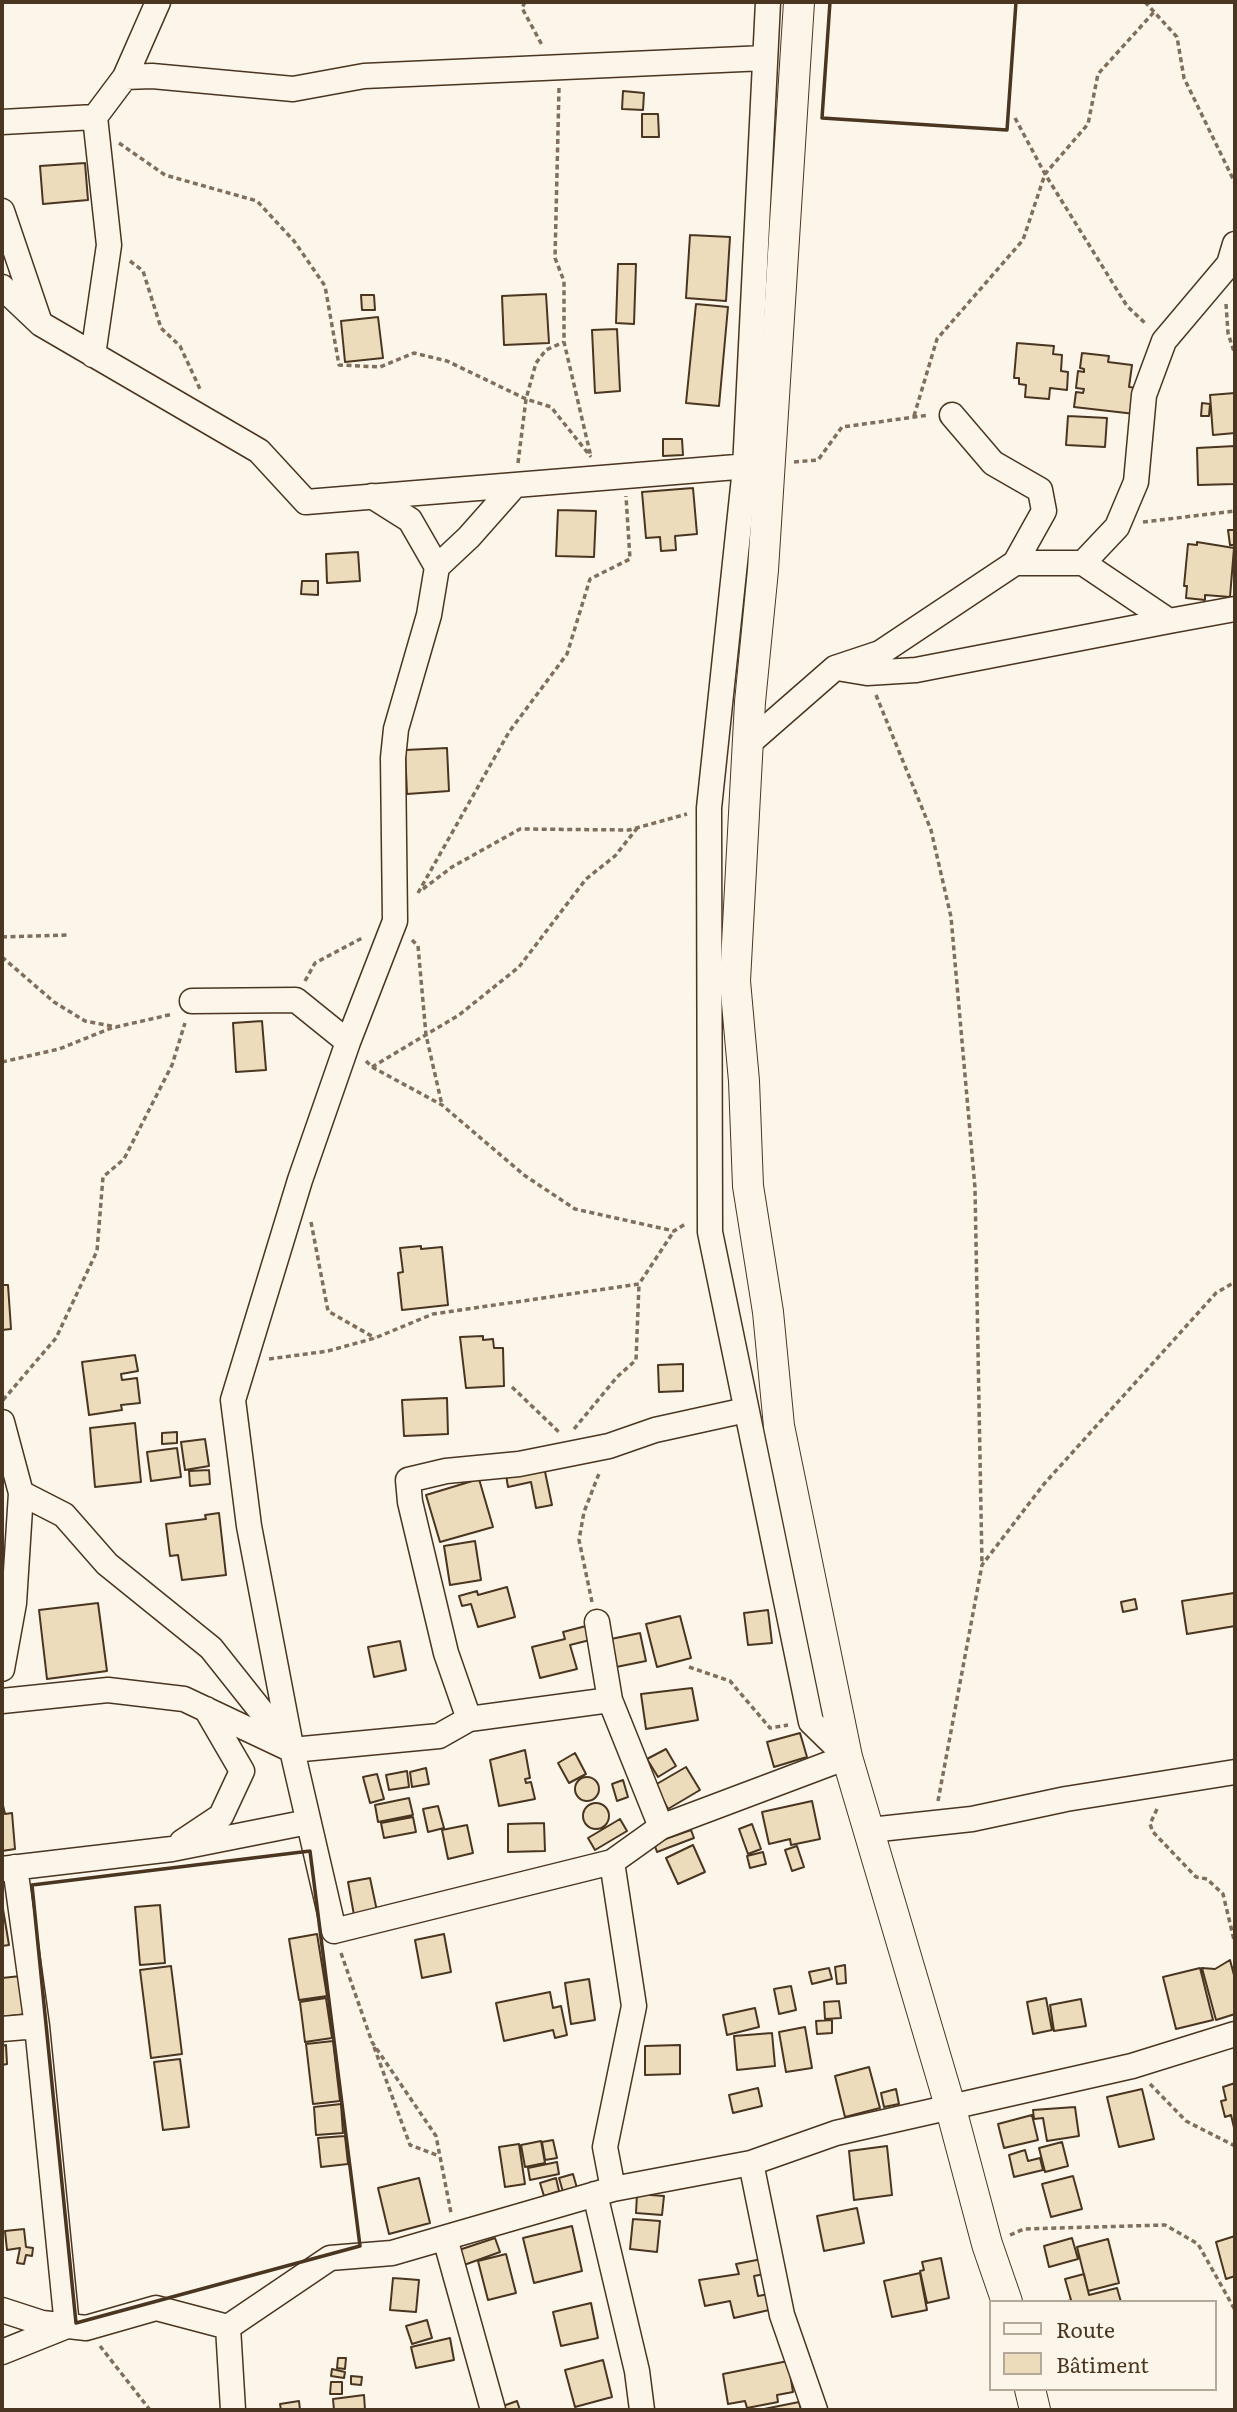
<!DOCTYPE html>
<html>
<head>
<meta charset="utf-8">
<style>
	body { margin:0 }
	#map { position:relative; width:1237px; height:2412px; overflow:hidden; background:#fbf6e9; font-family:Literata,serif }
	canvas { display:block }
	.frame { position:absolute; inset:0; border:4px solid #4a3520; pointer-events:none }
	.legend { position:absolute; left:989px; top:2300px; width:228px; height:91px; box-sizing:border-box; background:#fbf6e9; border:2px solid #b4a999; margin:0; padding:9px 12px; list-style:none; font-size:21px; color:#4a3520 }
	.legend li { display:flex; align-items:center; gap:14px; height:35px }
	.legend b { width:35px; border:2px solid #b4a999 }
</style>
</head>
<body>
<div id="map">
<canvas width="1237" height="2412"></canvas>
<div class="frame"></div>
<ul class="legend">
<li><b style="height:9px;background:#fbf6e9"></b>Route</li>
<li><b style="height:19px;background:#ecdcbc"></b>Bâtiment</li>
</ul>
</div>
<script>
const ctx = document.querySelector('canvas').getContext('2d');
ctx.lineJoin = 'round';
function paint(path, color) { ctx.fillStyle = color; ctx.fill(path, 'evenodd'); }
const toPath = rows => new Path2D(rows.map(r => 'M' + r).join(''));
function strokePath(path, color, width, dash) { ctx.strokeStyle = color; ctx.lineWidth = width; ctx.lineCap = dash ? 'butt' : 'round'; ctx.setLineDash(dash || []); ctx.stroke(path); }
const building = toPath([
	[623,91,644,93,643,110,622,109,623,91],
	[642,114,658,114,659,137,642,137,642,114],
	[85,163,88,200,43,204,40,166,85,163],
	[690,235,730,237,726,301,686,298,690,235],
	[618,264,636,264,634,324,616,323,618,264],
	[546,294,549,343,504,345,502,296,546,294],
	[361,295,374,295,375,310,362,310,361,295],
	[696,304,728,307,719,406,686,403,696,304],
	[378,317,383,358,345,362,341,321,378,317],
	[617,329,620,391,595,393,592,330,617,329],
	[1017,343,1054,346,1053,354,1062,355,1061,371,1068,372,1067,390,1050,388,1049,399,1025,397,1026,385,1019,384,1019,378,1014,378,1017,343],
	[1082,353,1109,356,1108,362,1132,365,1129,387,1138,388,1135,414,1074,407,1076,392,1083,393,1084,389,1076,388,1078,371,1084,372,1084,369,1080,368,1082,353],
	[1235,393,1235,433,1213,435,1210,395,1235,393],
	[1202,403,1210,404,1209,416,1201,416,1202,403],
	[1068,416,1107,418,1105,447,1066,445,1068,416],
	[663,439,682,439,683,455,663,456,663,439],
	[1235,446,1235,484,1198,485,1197,448,1235,446],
	[693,488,697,534,675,536,676,550,661,551,660,537,646,538,642,492,693,488],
	[558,510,596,511,594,557,556,556,558,510],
	[1228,530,1235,530,1235,545,1230,545,1228,530],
	[1197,542,1234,548,1230,597,1205,595,1205,600,1186,598,1187,586,1184,586,1188,544,1197,545,1197,542],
	[358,552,360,581,327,583,326,554,358,552],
	[302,581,318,581,318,595,301,594,302,581],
	[447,748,449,791,407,794,405,750,447,748],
	[262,1021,266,1070,236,1072,233,1023,262,1021],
	[421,1246,421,1249,442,1247,448,1305,402,1310,398,1273,403,1272,400,1248,421,1246],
	[2,1285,8,1285,11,1329,2,1330,2,1285],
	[483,1336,483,1340,493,1339,494,1348,503,1348,504,1386,466,1388,460,1337,483,1336],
	[135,1355,138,1371,121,1374,122,1380,137,1378,140,1403,121,1405,122,1410,89,1415,82,1362,135,1355],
	[683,1364,683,1391,659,1392,658,1365,683,1364],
	[447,1398,448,1434,404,1436,402,1400,447,1398],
	[135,1423,141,1482,95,1487,90,1428,135,1423],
	[177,1432,177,1443,162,1444,162,1433,177,1432],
	[205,1439,209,1466,185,1470,181,1442,205,1439],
	[177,1448,181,1477,151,1481,147,1452,177,1448],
	[544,1467,552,1505,536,1508,531,1482,508,1487,506,1475,544,1467],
	[209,1470,210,1484,190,1486,189,1471,209,1470],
	[479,1479,493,1527,440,1542,426,1495,479,1479],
	[219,1513,226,1575,182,1580,178,1555,170,1556,166,1524,206,1519,205,1515,219,1513],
	[475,1541,481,1580,450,1585,444,1546,475,1541],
	[507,1587,515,1617,478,1627,471,1604,462,1606,459,1596,477,1591,478,1595,507,1587],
	[1234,1593,1235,1626,1187,1634,1182,1601,1234,1593],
	[1135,1599,1137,1609,1123,1612,1121,1602,1135,1599],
	[98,1603,107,1671,47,1679,39,1610,98,1603],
	[768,1610,772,1643,748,1645,744,1613,768,1610],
	[680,1616,691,1658,657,1667,646,1624,680,1616],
	[586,1626,590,1640,570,1645,577,1669,540,1678,532,1647,565,1639,563,1632,586,1626],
	[640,1633,646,1661,616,1667,611,1639,640,1633],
	[400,1641,406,1670,374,1677,368,1647,400,1641],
	[692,1688,698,1720,646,1729,641,1694,692,1688],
	[800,1733,807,1757,774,1767,767,1742,800,1733],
	[666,1749,676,1766,658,1777,647,1759,666,1749],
	[525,1750,530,1778,525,1779,526,1783,531,1782,535,1799,499,1806,490,1760,525,1750],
	[575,1753,586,1774,569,1783,558,1763,575,1753],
	[686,1767,700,1790,668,1809,655,1785,686,1767],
	[426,1768,429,1784,412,1787,410,1772,426,1768],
	[407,1771,409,1787,389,1790,386,1775,407,1771],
	[377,1774,384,1799,370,1803,363,1777,377,1774],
	'575 1789a12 12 0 1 1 24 0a12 12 0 1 1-24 0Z',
	[623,1780,628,1797,617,1801,612,1784,623,1780],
	[409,1798,413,1815,378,1822,375,1805,409,1798],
	[2,1801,5,1814,12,1813,15,1849,2,1851,2,1801],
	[812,1801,820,1839,791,1845,790,1839,769,1844,762,1812,812,1801],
	'583 1816a13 13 0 1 1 26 0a13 13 0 1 1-26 0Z',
	[438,1806,444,1828,428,1832,423,1809,438,1806],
	[413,1817,416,1832,384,1838,381,1823,413,1817],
	[620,1819,627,1831,595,1850,588,1838,620,1819],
	[544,1823,545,1851,508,1852,508,1824,544,1823],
	[752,1824,761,1849,748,1854,739,1829,752,1824],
	[467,1825,473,1853,448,1859,442,1830,467,1825],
	[691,1830,694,1838,657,1852,654,1843,691,1830],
	[693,1845,705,1872,678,1884,666,1858,693,1845],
	[797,1846,804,1867,792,1871,785,1850,797,1846],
	[763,1852,766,1864,750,1868,747,1856,763,1852],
	[370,1878,377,1911,354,1915,348,1882,370,1878],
	[2,1903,9,1945,2,1946,2,1903],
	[160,1905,165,1963,140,1965,135,1907,160,1905],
	[317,1934,327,1996,299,2000,289,1939,317,1934],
	[444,1934,451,1972,422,1978,415,1940,444,1934],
	[1230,1960,1235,1979,1235,2014,1216,2020,1202,1968,1215,1969,1230,1960],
	[845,1965,846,1983,837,1984,835,1967,845,1965],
	[171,1966,182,2054,151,2058,140,1970,171,1966],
	[829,1968,832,1979,812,1984,809,1972,829,1968],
	[1200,1968,1213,2020,1176,2029,1163,1977,1200,1968],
	[21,1976,26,2014,2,2017,2,1978,21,1976],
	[589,1979,595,2020,571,2024,565,1983,589,1979],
	[791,1986,796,2010,779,2014,774,1989,791,1986],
	[550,1992,553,2008,561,2006,567,2035,555,2038,553,2030,504,2041,496,2003,550,1992],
	[326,1998,332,2038,305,2042,300,2002,326,1998],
	[1046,1998,1052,2030,1033,2034,1027,2002,1046,1998],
	[1081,1999,1086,2026,1054,2031,1050,2005,1081,1999],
	[839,2001,841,2018,825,2019,824,2002,839,2001],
	[755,2008,759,2027,727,2035,723,2015,755,2008],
	[832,2020,832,2033,817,2034,816,2021,832,2020],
	[805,2027,812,2068,786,2072,779,2032,805,2027],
	[772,2033,775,2066,737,2070,734,2036,772,2033],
	[333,2041,340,2101,313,2104,306,2044,333,2041],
	[6,2045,7,2064,2,2065,2,2046,6,2045],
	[680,2045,680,2074,645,2075,645,2046,680,2045],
	[180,2059,189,2127,163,2130,154,2062,180,2059],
	[869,2067,880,2108,845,2117,835,2076,869,2067],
	[1235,2083,1235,2132,1231,2115,1225,2117,1221,2101,1226,2100,1223,2087,1235,2083],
	[758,2088,762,2106,733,2113,729,2095,758,2088],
	[896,2089,899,2104,884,2107,881,2093,896,2089],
	[1142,2089,1154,2139,1119,2147,1107,2097,1142,2089],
	[341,2104,343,2133,316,2135,314,2107,341,2104],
	[1075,2107,1079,2136,1047,2141,1043,2118,1034,2119,1033,2110,1075,2107],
	[1032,2115,1038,2140,1004,2148,998,2124,1032,2115],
	[345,2136,348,2164,321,2167,318,2138,345,2136],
	[553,2140,557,2158,545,2160,542,2142,553,2140],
	[541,2141,545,2163,525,2167,521,2145,541,2141],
	[1062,2142,1068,2166,1045,2172,1039,2148,1062,2142],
	[519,2144,525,2184,505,2187,499,2147,519,2144],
	[887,2146,892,2195,854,2200,849,2151,887,2146],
	[1025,2150,1028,2161,1040,2158,1043,2170,1014,2177,1009,2155,1025,2150],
	[557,2162,559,2174,530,2180,528,2168,557,2162],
	[573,2174,577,2188,563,2192,559,2178,573,2174],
	[1073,2176,1082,2209,1051,2217,1042,2184,1073,2176],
	[419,2178,430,2223,389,2234,378,2188,419,2178],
	[556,2178,559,2191,544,2196,540,2183,556,2178],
	[637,2194,664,2196,662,2215,636,2213,637,2194],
	[857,2208,864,2243,824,2251,817,2216,857,2208],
	[633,2219,660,2221,657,2252,630,2249,633,2219],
	[572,2226,582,2271,534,2283,523,2238,572,2226],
	[24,2229,26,2247,33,2248,32,2256,26,2255,24,2264,17,2263,20,2248,7,2250,5,2231,24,2229],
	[1235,2236,1235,2276,1226,2279,1216,2242,1235,2236],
	[495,2238,500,2252,464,2265,459,2250,495,2238],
	[1072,2238,1078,2259,1049,2267,1044,2246,1072,2238],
	[1108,2239,1119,2283,1088,2291,1077,2247,1108,2239],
	[506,2254,516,2293,488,2300,478,2261,506,2254],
	[767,2258,770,2273,754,2276,758,2296,775,2293,778,2308,734,2318,730,2301,705,2306,699,2280,739,2274,736,2264,767,2258],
	[941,2258,949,2298,927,2303,920,2271,924,2270,922,2262,941,2258],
	[920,2273,927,2310,892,2317,884,2281,920,2273],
	[1084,2274,1089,2295,1117,2288,1121,2302,1065,2302,1071,2300,1065,2279,1084,2274],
	[393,2278,419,2280,416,2312,390,2310,393,2278],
	[591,2303,598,2338,561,2346,553,2312,591,2303],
	[427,2320,432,2338,412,2344,406,2326,427,2320],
	[450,2338,454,2360,416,2368,411,2347,450,2338],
	[338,2358,346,2358,345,2369,337,2368,338,2358],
	[603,2360,612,2397,575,2407,565,2370,603,2360],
	[788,2361,793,2392,777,2395,778,2402,747,2408,745,2401,728,2404,723,2374,788,2361],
	[332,2369,345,2372,344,2378,331,2376,332,2369],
	[351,2376,362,2377,361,2385,351,2384,351,2376],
	[331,2382,342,2382,342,2394,330,2394,331,2382],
	[364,2395,365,2410,334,2410,333,2399,364,2395],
	[299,2401,300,2410,281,2410,280,2404,299,2401],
	[517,2401,520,2410,501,2410,500,2407,517,2401],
	[799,2402,801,2410,759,2410,799,2402]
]);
paint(building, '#ecdcbc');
strokePath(building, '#4a3520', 2);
const minor = toPath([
	[125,77,158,2],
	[2,122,95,117,125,77,152,76,293,89,364,76,765,58],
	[2,211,39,320],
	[2,287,41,324,259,451,306,502,761,465],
	[93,355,109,245,95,117],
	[952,415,993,463,1040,490,1044,511,1015,563],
	[372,496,410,520,437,567],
	[1083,563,1117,527,1136,482,1144,395,1164,341,1229,264,1235,244],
	[843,669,867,673,916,670,1169,621],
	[748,744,835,668,880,653,1015,563,1083,563,1169,621,1235,609],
	[192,1001,296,1000,348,1042],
	[2,1422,21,1493,14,1603,2,1669],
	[21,1493,64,1515,107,1564,211,1648,292,1750,334,1931,612,1862,661,1827,847,1757,811,1722,710,1232,709,808,745,468,768,2],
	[597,1622,610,1700,469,1719,446,1653,410,1502,408,1480,446,1471,519,1464,609,1446,655,1430,746,1410],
	[610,1700,661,1827],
	[2,1701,108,1690,184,1699,292,1750,439,1736,469,1719],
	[291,1746,249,1526,233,1400,300,1180,348,1042,395,921,393,758,396,729,429,615,437,567,469,537,515,485],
	[870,1830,972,1819,1066,1799,1235,1772],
	[182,1842,221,1816,242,1771,206,1709],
	[612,1862,634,2006,605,2147,613,2189],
	[2,1869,172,1849,308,1822],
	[2,2029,37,2026],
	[751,2163,782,2315,815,2410],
	[595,2194,637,2371,642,2410],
	[445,2238,493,2410],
	[2,2310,42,2323,86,2328,156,2308,228,2327,233,2410],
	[228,2327,330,2258,392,2253,613,2189,751,2163,836,2133,1132,2066,1235,2034],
	[2,2352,67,2326,37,2026,15,1867]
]);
const major = toPath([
	[799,2,763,570,750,702,735,981,744,1081,748,1186,768,1312,779,1426,847,1757,951,2109,987,2244,1007,2302],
	[1030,2389,1035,2410]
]);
strokePath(minor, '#4a3520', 27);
strokePath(major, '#4a3520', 32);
strokePath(toPath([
	[525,2,522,8,542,45],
	[1145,2,1177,37,1184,78,1235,183],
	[559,88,555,258,564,281,564,342,591,457],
	[1015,118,1045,174,1127,306,1147,325],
	[119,143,165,175,257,201,294,241,325,286,339,365,380,367,414,353,447,361,526,399,551,407,591,457],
	[130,261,143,271,161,328,180,346,200,389],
	[1226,304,1228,333,1235,355],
	[914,416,937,339,1023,240,1045,174,1088,124,1098,74,1154,12],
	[794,462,818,460,842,427,929,415],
	[518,463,526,399,536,363,546,350,564,342],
	[1143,522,1235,511],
	[876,695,931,830,951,917,975,1188,982,1565],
	[423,889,452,867,520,829,629,830,687,814],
	[418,893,509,732,567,654,590,579,630,559,626,496],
	[2,937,68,935],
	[412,940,418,946,426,1035,442,1105],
	[2,957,54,1002,85,1021,116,1027,173,1014],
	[305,981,315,963,364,937],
	[366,1061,372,1067,459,1015,519,967,586,879,615,856,638,827],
	[2,1062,59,1049,114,1027],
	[372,1067,442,1105,524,1175,575,1209,674,1231,687,1223],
	[311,1222,328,1311,375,1338],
	[269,1359,328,1351,375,1338,433,1314,639,1284,674,1231],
	[512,1387,561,1434],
	[3,1400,56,1338,97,1251,103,1177,124,1159,172,1065,185,1023],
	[574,1429,617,1377,636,1360,639,1284],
	[592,1602,579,1540,584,1512,600,1471],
	[689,1667,730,1681,770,1728,788,1725],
	[938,1801,982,1565,1044,1484,1216,1293,1235,1282],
	[1157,1809,1150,1824,1153,1832,1196,1877,1207,1879,1223,1894,1235,1944],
	[341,1953,372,2042,436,2136,451,2213],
	[374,2047,410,2145,439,2156],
	[1150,2084,1186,2121,1235,2146],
	[1010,2235,1024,2229,1165,2225,1198,2244,1235,2310],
	[100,2346,150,2410]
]), '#7f6f5c', 3.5, [5, 3.5]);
strokePath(minor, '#fbf6e9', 24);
strokePath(major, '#fbf6e9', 30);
strokePath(toPath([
	[830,2,822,118,1007,130,1016,2],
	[310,1851,360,2246,76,2323,32,1885,310,1851]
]), '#4a3520', 3.5);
</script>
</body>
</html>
